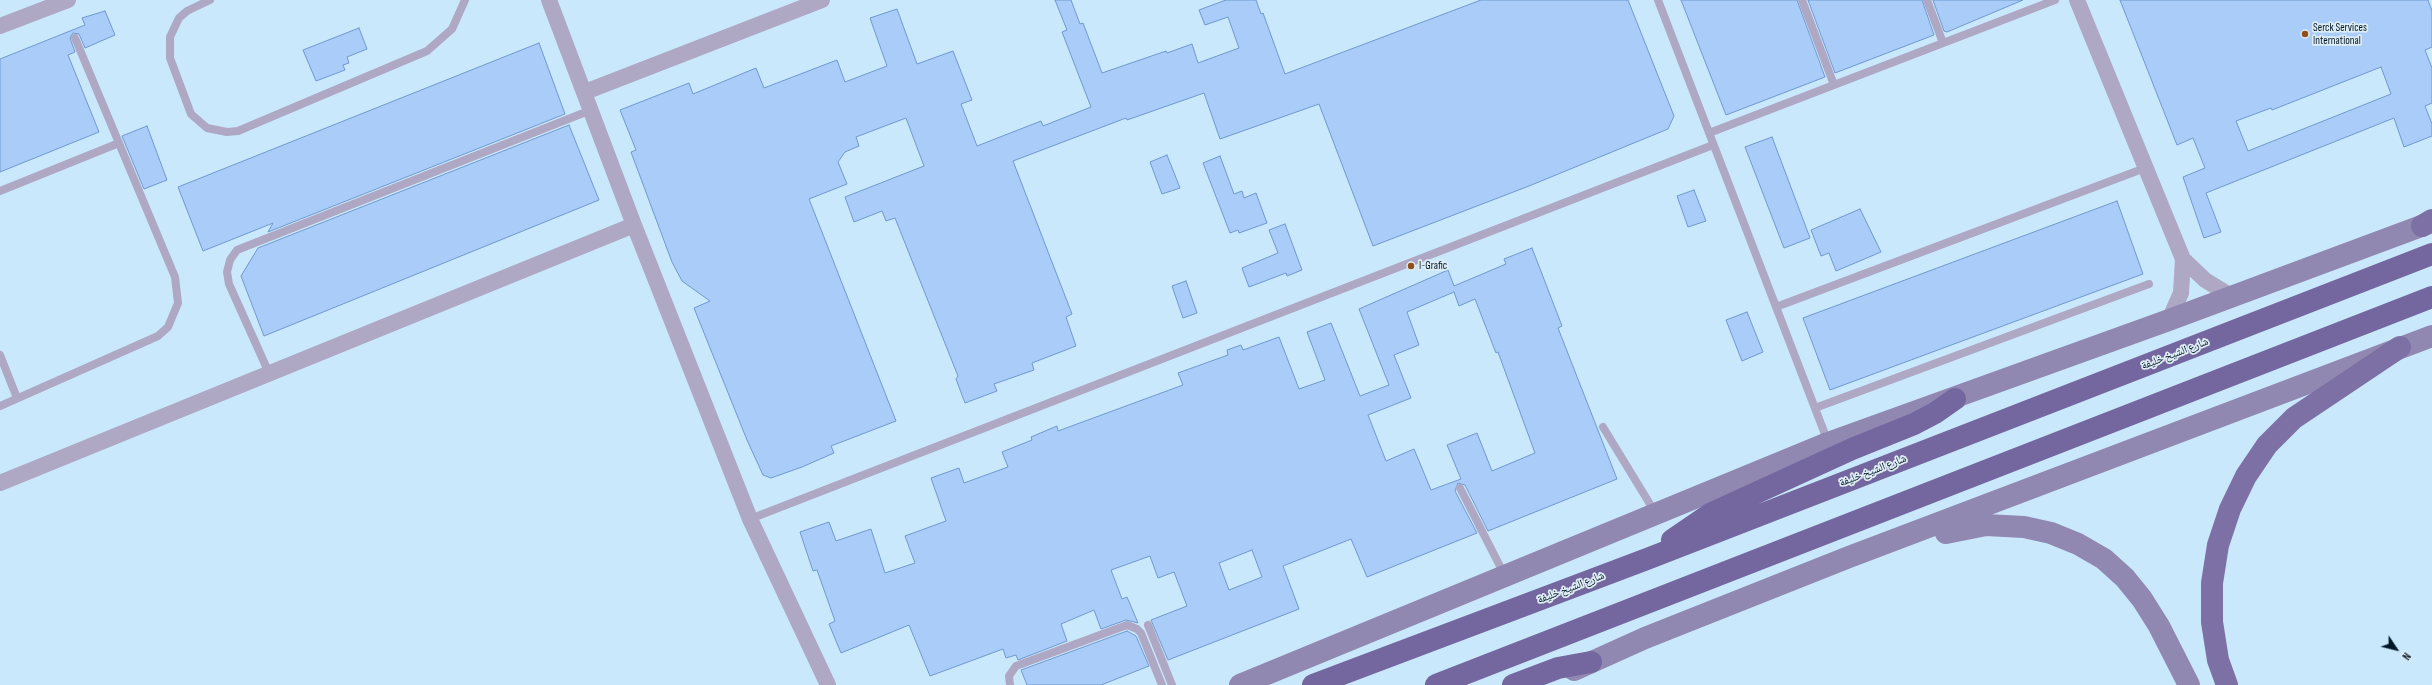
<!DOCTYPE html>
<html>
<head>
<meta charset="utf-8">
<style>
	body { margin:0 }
	#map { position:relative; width:2432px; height:685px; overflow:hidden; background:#dfedf5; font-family:"Sofia Sans Condensed",sans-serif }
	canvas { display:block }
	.north { position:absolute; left:2376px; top:629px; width:40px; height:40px; -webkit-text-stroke:3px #dfedf5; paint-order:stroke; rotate:125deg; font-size:11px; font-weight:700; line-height:16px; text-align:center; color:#001726 }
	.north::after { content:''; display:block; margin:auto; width:14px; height:18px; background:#001726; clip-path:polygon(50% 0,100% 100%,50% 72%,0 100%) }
</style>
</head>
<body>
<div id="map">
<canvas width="2432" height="685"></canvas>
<div class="north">N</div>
</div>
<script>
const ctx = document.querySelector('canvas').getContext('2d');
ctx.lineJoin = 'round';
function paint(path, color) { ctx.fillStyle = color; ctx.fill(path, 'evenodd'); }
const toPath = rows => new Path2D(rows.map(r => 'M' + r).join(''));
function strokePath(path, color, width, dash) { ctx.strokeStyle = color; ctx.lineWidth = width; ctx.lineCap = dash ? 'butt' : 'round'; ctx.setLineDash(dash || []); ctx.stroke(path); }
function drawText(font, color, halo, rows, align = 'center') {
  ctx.font = font + ' "Sofia Sans Condensed","Noto Naskh Arabic",sans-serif'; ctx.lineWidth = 3.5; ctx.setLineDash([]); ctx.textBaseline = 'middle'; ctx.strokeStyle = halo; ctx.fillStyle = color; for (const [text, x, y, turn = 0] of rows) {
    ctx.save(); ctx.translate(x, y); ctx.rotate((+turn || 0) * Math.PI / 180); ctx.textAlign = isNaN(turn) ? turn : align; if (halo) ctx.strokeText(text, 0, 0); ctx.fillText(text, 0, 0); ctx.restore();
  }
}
paint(toPath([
	[0,0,2432,0,2432,685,0,685]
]), '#cae8fb');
const building = toPath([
	[1055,0,1071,0,1080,24,1083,23,1102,73,1166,51,1167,53,1192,44,1198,63,1239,48,1228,17,1205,25,1199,10,1226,0,1256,0,1261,14,1263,13,1285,74,1481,0,1628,0,1674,116,1668,129,1529,186,1373,246,1319,104,1220,139,1204,93,1127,120,1126,118,1013,161,1072,314,1066,317,1076,346,1032,363,1034,370,994,384,997,391,965,403,956,379,958,376,895,218,886,221,882,211,854,222,845,197,924,166,906,118,856,137,859,146,845,152,838,162,847,184,809,199,896,421,831,446,834,453,802,467,771,478,763,475,747,440,694,308,710,301,682,281,672,262,631,152,636,150,620,110,689,83,693,94,756,68,764,88,837,60,845,82,887,66,870,18,897,9,917,64,953,51,972,100,961,104,977,146,1041,121,1043,126,1091,107,1062,32,1067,30,1055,0],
	[1681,0,1797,0,1825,77,1726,115,1681,0],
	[1808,0,1922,0,1934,35,1835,73,1808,0],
	[1933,0,2023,0,1947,32,1944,31,1933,0],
	[2120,0,2428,0,2432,11,2432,47,2425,50,2432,68,2432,103,2425,106,2432,124,2432,136,2404,147,2394,118,2206,193,2221,232,2204,238,2183,177,2205,168,2193,138,2177,145,2120,0],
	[2381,67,2391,94,2248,151,2236,121,2271,108,2272,110,2381,67],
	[105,11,115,35,85,48,79,34,73,33,70,38,75,52,68,55,99,132,0,172,0,59,85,25,82,18,105,11],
	[359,28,367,49,347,57,349,63,343,65,345,70,316,81,303,50,359,28],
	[539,43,565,114,268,232,273,223,203,251,178,187,539,43],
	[569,125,599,200,264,336,241,276,258,248,569,125],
	[147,126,167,180,144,189,122,136,147,126],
	[1772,137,1810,238,1784,248,1745,147,1772,137],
	[1167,155,1180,188,1162,194,1150,162,1167,155],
	[1220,156,1234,194,1242,191,1244,198,1256,193,1267,223,1239,233,1238,230,1230,233,1203,163,1220,156],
	[1694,190,1706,221,1688,227,1677,196,1694,190],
	[2117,201,2143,274,1830,390,1803,318,2117,201],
	[1860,209,1881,252,1836,271,1829,253,1821,256,1811,230,1860,209],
	[1285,224,1302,270,1287,276,1286,273,1249,287,1242,268,1278,253,1269,230,1285,224],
	[1532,248,1562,326,1558,328,1617,479,1488,531,1465,485,1458,483,1455,491,1477,533,1367,577,1351,539,1283,566,1299,609,1168,660,1151,620,1187,606,1174,572,1158,578,1150,556,1111,570,1122,599,1127,597,1138,623,1126,620,1101,629,1094,610,1061,624,1067,641,1018,660,1016,655,1006,658,1003,649,930,676,909,625,841,653,829,624,835,621,817,570,813,571,800,532,829,522,836,541,871,529,885,573,915,563,905,536,946,521,931,478,959,468,964,483,1008,467,1002,452,1032,440,1031,437,1057,426,1058,431,1183,385,1178,373,1228,355,1227,350,1241,345,1243,350,1279,337,1299,389,1325,380,1307,332,1331,323,1360,396,1389,385,1359,309,1448,270,1454,286,1506,264,1504,259,1532,248],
	[1454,292,1459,306,1475,299,1496,353,1498,352,1535,453,1492,471,1477,433,1447,445,1461,479,1431,490,1414,449,1386,461,1368,415,1411,398,1394,355,1419,345,1407,312,1454,292],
	[1252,550,1262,577,1229,590,1219,563,1252,550],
	[1186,281,1197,313,1183,318,1172,286,1186,281],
	[1747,312,1763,352,1742,361,1726,320,1747,312],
	[1127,631,1136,636,1149,666,1101,685,1027,685,1021,670,1127,631]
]);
paint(building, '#a9ccf9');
strokePath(building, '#6f99cf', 1);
strokePath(toPath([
	[210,0,187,11,179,18,170,37,170,58,191,114,207,128,227,132,238,131,427,51,452,29,465,0],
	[1658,0,1828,442],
	[1802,0,1834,85],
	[1927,0,1943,43],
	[1709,133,2055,0],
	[0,191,119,143],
	[1776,307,2145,168],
	[0,355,17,398],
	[269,373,229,284,227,272,230,260,237,250,591,110],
	[0,406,158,336,168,327,178,303,175,277,75,38],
	[1815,408,2149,284],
	[1603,427,1656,514],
	[1460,488,1504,574],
	[750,519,1713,145],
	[1148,625,1172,685],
	[1010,685,1009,676,1016,666,1127,625,1137,629,1141,633,1162,685]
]), '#aea8c5', 8);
strokePath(toPath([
	[549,0,634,225,750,519,828,685],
	[2077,0,2183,259,2205,280,2231,296],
	[0,26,68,0],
	[585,92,822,0],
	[2169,320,2181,293,2183,259],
	[0,483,634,225]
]), '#aea8c5', 16);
strokePath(toPath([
	[1946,533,1986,525,2024,527,2051,533,2078,544,2104,559,2125,578,2142,599,2159,626,2189,685],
	[1574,670,1645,638,1849,557,2432,336],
	[1240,685,1828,443,2169,320,2432,222]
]), '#9188b2', 22);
strokePath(toPath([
	[2422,226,2432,220],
	[2227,685,2218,660,2212,622,2212,583,2218,545,2230,509,2246,476,2267,445,2294,418,2400,347]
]), '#7d70a4', 22);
strokePath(toPath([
	[1672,540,1710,514,1852,449,1914,424,1935,413,1955,399],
	[1313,685,1647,559,2432,254],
	[1436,685,2432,297],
	[1513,685,1558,668,1591,662]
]), '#74669e', 22);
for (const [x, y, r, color] of [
	[2305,34,4,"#904f1a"],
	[1411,266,4,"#904f1a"]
]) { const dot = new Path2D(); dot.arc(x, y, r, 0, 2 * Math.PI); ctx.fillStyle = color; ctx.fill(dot); strokePath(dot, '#dfedf5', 1.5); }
drawText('11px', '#001726', '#dfedf5', [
	["Serck Services",2313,28],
	["International",2313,41],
	["I-Grafic",1419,266]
], 'left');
drawText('11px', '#001726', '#dfedf5', [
	["شارع الشيخ خليفة",2175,354,-21],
	["شارع الشيخ خليفة",1873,471,-21],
	["شارع الشيخ خليفة",1571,588,-21]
]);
</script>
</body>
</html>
